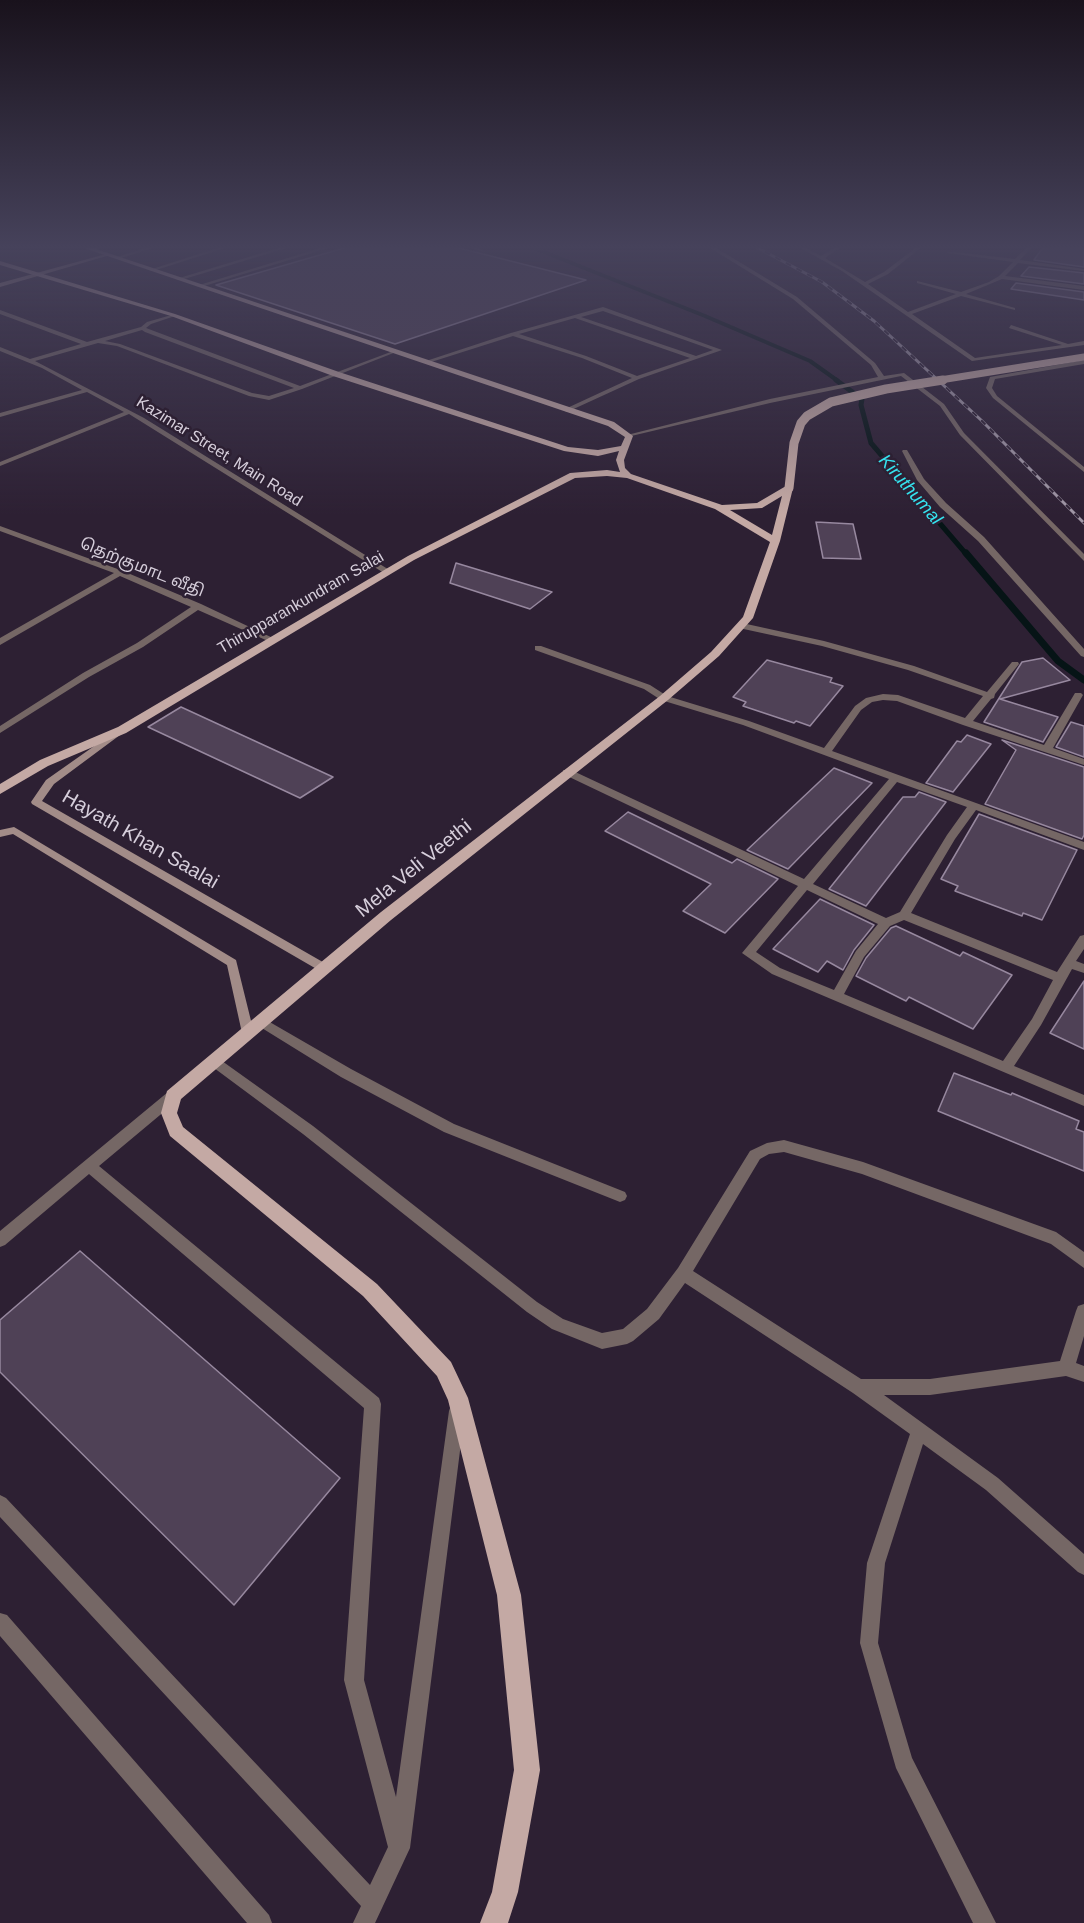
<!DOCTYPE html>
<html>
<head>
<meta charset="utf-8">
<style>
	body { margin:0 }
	canvas { display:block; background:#2d2033 }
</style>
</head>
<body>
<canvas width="1084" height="1923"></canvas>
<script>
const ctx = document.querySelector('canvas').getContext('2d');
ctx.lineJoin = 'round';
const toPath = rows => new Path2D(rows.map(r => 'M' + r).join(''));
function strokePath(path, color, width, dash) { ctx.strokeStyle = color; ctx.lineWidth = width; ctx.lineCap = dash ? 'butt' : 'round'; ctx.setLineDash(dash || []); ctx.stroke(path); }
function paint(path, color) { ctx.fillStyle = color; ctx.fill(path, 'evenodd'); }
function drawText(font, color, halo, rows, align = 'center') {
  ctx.font = font + ' Arial,"Noto Sans Tamil",sans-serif'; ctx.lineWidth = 5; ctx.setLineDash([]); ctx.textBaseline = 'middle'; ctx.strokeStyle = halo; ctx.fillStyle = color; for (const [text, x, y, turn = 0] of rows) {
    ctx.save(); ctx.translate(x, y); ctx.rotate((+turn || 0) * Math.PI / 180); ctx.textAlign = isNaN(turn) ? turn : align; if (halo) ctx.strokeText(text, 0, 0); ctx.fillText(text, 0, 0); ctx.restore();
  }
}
strokePath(toPath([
	[529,246,705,316,810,361,838,381]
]), '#061416', 4);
strokePath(toPath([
	[836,380,862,399,861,405,871,443,967,555]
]), '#061416', 5);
strokePath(toPath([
	[966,553,1058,661,1084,680]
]), '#061416', 7);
const building = toPath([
	[351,246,451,246,586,280,395,344,216,285,351,246],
	[1044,246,1084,246,1084,267,1034,260,1044,246],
	[1029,267,1084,273,1084,284,1021,276,1029,267],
	[1016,283,1084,292,1084,300,1011,289,1016,283],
	[816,522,853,524,861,559,823,558,816,522],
	[456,563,552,592,530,609,450,583,456,563],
	[1043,658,1070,680,1000,699,1058,717,1043,742,984,722,1022,662,1043,658],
	[767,660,832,678,830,682,843,686,810,726,796,721,794,723,743,706,746,702,733,697,767,660],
	[181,707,333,777,300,798,148,727,181,707],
	[1071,722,1084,726,1084,757,1056,747,1071,722],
	[967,735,991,744,953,792,926,783,957,741,961,742,967,735],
	[1002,740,1084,767,1084,835,1082,839,985,804,1016,750,1002,740],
	[834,768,872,783,788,869,747,850,834,768],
	[919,792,946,802,866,906,829,889,903,797,915,797,919,792],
	[628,812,732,863,737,859,778,879,725,933,683,911,711,884,605,831,628,812],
	[979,814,1077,850,1042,920,1023,913,1022,916,955,891,958,886,941,879,979,814],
	[820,899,874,925,854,950,843,970,827,961,818,972,773,949,820,899],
	[896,926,960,956,963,952,1012,975,973,1029,909,997,906,1001,856,976,866,958,891,928,896,926],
	[1084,981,1084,1049,1050,1033,1084,981],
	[954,1073,1011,1095,1012,1093,1079,1121,1076,1129,1084,1132,1084,1171,938,1111,954,1073],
	[80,1251,340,1478,234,1605,0,1372,0,1320,80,1251]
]);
paint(building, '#4f4156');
strokePath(building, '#97889f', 1.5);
paint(toPath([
	[261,1017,351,1069,454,1124,625,1192,627,1196,625,1200,620,1202,615,1200,444,1132,341,1077,257,1025,255,1022,257,1019,261,1017],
	[173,1091,178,1092,180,1096,178,1100,99,1166,379,1398,381,1404,364,1680,396,1797,449,1411,451,1405,457,1403,463,1405,465,1411,410,1848,375,1923,353,1923,361,1906,0,1517,0,1495,6,1498,370,1885,388,1847,344,1680,364,1408,89,1174,5,1245,0,1247,0,1231,168,1092,173,1091],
	[0,1613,7,1615,269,1915,272,1923,247,1923,0,1636,0,1613]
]), '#756765');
paint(toPath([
	[98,246,105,246,91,251,89,250,98,246],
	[151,246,159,246,118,259,114,258,151,246],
	[224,246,231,246,153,271,149,270,224,246],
	[285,246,293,246,181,280,176,279,285,246],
	[327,246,335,246,201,287,196,286,327,246],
	[464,246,472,246,485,251,483,252,464,246],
	[707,246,713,246,797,297,875,363,884,376,904,373,944,404,964,433,1084,554,1084,561,960,435,940,406,901,376,770,403,627,437,627,435,770,399,878,377,871,365,793,299,707,246],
	[797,246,803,246,821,256,837,246,843,246,825,258,865,282,884,272,918,246,923,246,888,274,868,284,908,312,956,294,917,283,917,281,961,292,989,282,999,276,1013,262,948,253,946,251,1015,259,1028,246,1033,246,1020,260,1084,269,1084,271,1018,263,1005,276,1084,286,1084,290,1002,279,966,294,1015,308,1015,310,961,296,912,314,975,358,1062,345,1009,328,1011,325,1068,344,1084,341,1084,345,972,361,842,271,797,246],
	[603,307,722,350,639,379,567,412,565,411,565,409,632,378,582,358,513,336,428,363,423,362,511,333,603,307],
	[603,311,713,350,696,356,581,317,603,311],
	[575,318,690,358,637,376,586,356,519,334,575,318],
	[0,310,87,342,141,327,147,322,175,314,175,316,151,324,146,328,300,386,396,350,396,352,302,389,269,400,249,396,117,346,98,343,35,361,144,418,391,571,384,573,129,414,0,466,0,462,124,412,87,392,0,417,0,413,82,390,42,368,0,351,0,347,30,359,81,344,0,314,0,310],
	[142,330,145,332,294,388,269,396,252,393,120,344,105,341,142,330],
	[1084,360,1084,364,995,379,992,388,997,396,1084,467,1084,472,993,398,986,388,990,377,1084,360],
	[903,450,907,450,924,479,946,503,984,537,1084,649,1084,657,1081,656,978,541,940,507,917,480,902,451,903,450],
	[0,526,123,571,201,604,275,639,268,641,198,610,143,647,89,677,0,733,0,726,83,673,137,643,191,607,120,576,0,645,0,638,114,573,0,531,0,526],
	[742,623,824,641,914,666,987,692,1012,662,1018,662,1019,664,995,694,994,698,991,699,973,721,1044,745,1075,693,1081,693,1083,695,1053,748,1084,759,1084,765,963,725,897,701,883,700,872,702,861,710,832,751,1084,842,1084,850,976,810,955,839,911,913,1057,972,1080,936,1084,935,1084,949,1076,961,1084,964,1084,973,1072,969,1041,1025,1014,1066,1084,1095,1084,1106,772,974,742,953,798,886,563,774,563,770,571,770,804,879,889,779,743,725,661,700,644,689,535,650,535,646,541,646,650,685,667,696,749,721,824,748,855,706,866,698,883,694,898,695,965,718,983,696,908,670,822,646,739,628,739,624,742,623],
	[897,782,967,807,947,835,900,912,886,918,813,884,897,782],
	[807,890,878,924,856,951,834,990,780,968,756,952,807,890],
	[904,920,1053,980,1032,1019,1003,1061,844,994,864,957,890,926,904,920],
	[215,1056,313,1126,537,1302,563,1319,602,1333,623,1329,647,1309,678,1268,750,1151,767,1143,784,1140,863,1162,1056,1232,1084,1252,1084,1268,1051,1244,862,1174,784,1152,769,1154,760,1159,693,1271,861,1379,930,1379,1060,1361,1076,1311,1078,1306,1084,1304,1084,1336,1076,1363,1084,1366,1084,1382,1066,1376,930,1395,884,1395,998,1478,1084,1554,1084,1575,1078,1572,986,1490,923,1444,885,1563,878,1643,912,1758,996,1923,973,1923,896,1768,860,1643,867,1563,910,1434,853,1393,685,1283,659,1319,633,1341,627,1344,602,1349,552,1329,527,1312,303,1134,210,1065,208,1061,210,1057,215,1056]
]), '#756765');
paint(toPath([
	[106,254,110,255,0,287,0,283,106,254],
	[117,730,122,733,120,735,54,784,42,801,328,965,330,968,328,971,320,971,32,804,31,802,46,780,117,730],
	[14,827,236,960,254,1033,253,1036,243,1036,242,1033,227,965,13,834,0,837,0,830,14,827]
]), '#a28c88');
paint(toPath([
	[78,246,87,246,614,422,633,436,624,460,625,468,631,474,722,505,757,503,786,486,793,488,780,541,753,618,719,656,668,700,391,920,181,1099,177,1113,183,1127,377,1284,451,1362,468,1398,521,1595,540,1770,518,1892,508,1923,480,1923,492,1892,514,1770,497,1595,448,1400,437,1376,363,1296,170,1136,161,1113,167,1091,381,912,660,696,711,652,743,617,770,542,715,509,627,478,607,476,575,478,414,560,126,733,48,766,0,794,0,784,40,760,118,727,408,556,570,473,607,470,620,472,616,460,619,451,598,456,564,451,333,376,171,316,0,265,0,261,175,314,339,372,568,447,598,450,621,446,625,437,608,426,78,246],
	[782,496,772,535,730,510,762,508,782,496]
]), '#c4a9a4');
const rail = toPath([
	[754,246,822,282,874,321,981,420,1084,523]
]);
strokePath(rail, '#a197a6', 3);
strokePath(rail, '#2d2033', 2, [6]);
strokePath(toPath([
	[934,381,1084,357]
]), '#c4a9a4', 7);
strokePath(toPath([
	[789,488,794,443,801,423,807,416,831,402,886,389,943,380]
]), '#c4a9a4', 9);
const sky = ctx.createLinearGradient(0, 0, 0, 515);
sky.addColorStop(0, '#19121c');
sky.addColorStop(0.48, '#46425b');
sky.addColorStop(1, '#46425b00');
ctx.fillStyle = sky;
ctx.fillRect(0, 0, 1084, 515);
drawText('16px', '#d6cedb', '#2d2033', [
	["Kazimar Street, Main Road",219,452,32],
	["தெற்குமாட வீதி",142,568,22],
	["Thirupparankundram Salai",301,603,-30]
]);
drawText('italic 18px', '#35e2ee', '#2d2033', [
	["Kiruthumal",910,490,49]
]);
drawText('20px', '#d6cedb', '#2d2033', [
	["Hayath Khan Saalai",140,840,30],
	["Mela Veli Veethi",414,869,-39]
]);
</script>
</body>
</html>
